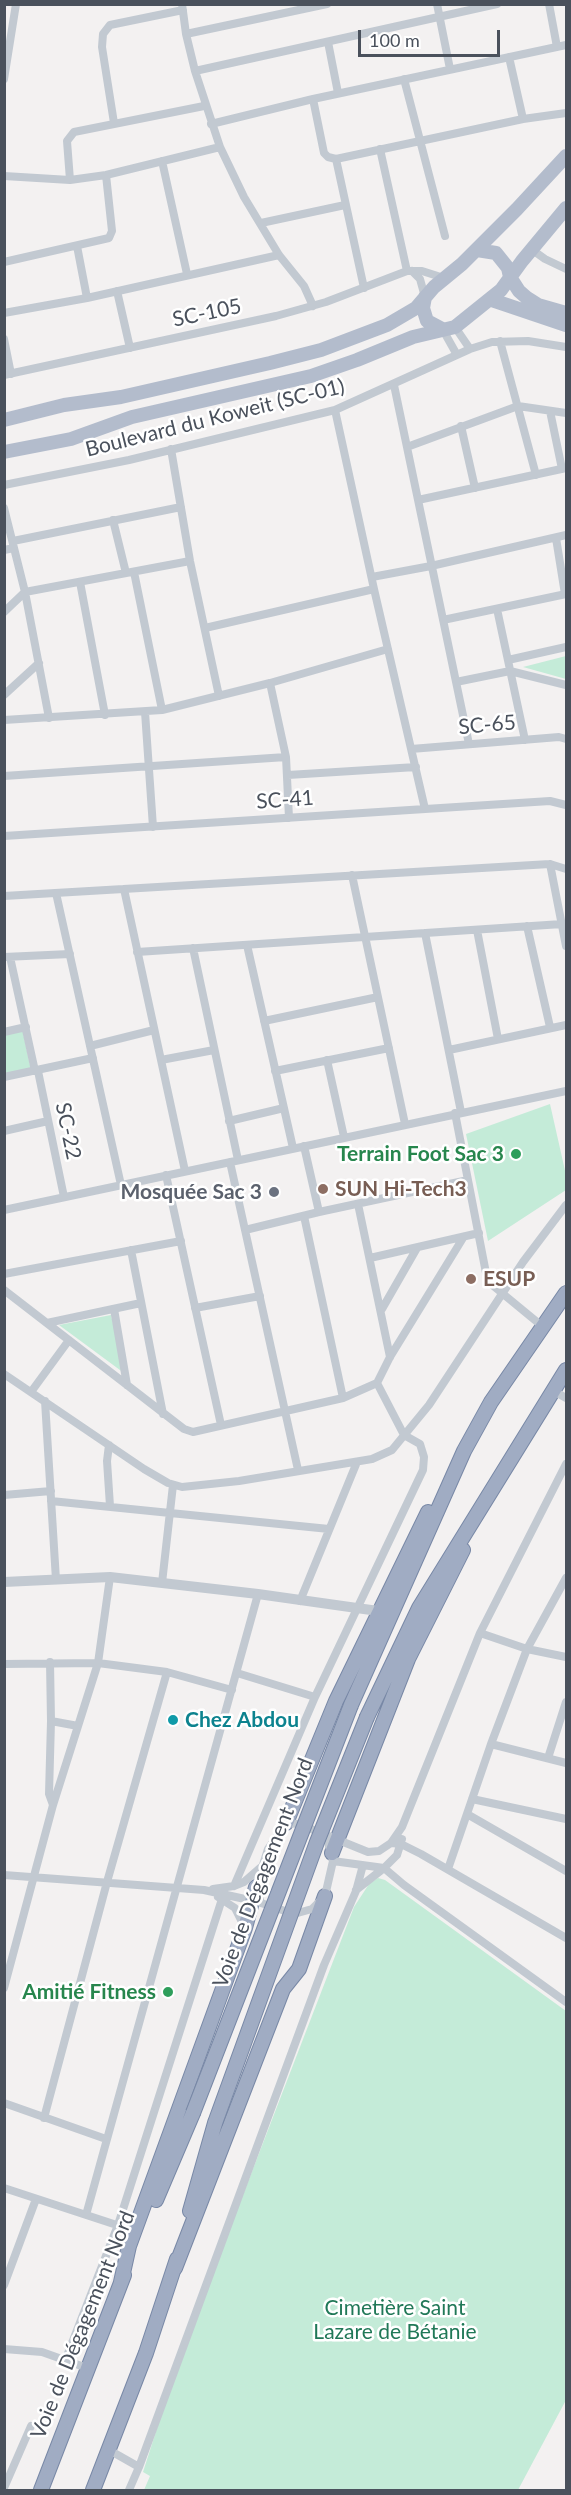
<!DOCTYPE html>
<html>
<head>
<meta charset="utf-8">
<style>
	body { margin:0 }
	#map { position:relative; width:571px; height:2495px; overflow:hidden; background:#f3f1f1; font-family:Lato,sans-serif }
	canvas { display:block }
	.frame { position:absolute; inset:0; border:6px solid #4a515c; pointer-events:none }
	.scale { position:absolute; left:358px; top:30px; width:142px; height:27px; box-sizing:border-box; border:3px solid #4a515c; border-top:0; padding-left:8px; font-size:18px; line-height:21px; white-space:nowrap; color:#4a515c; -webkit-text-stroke:4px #fff; paint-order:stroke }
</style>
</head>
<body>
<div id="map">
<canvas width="571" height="2495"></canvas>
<div class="frame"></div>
<div class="scale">100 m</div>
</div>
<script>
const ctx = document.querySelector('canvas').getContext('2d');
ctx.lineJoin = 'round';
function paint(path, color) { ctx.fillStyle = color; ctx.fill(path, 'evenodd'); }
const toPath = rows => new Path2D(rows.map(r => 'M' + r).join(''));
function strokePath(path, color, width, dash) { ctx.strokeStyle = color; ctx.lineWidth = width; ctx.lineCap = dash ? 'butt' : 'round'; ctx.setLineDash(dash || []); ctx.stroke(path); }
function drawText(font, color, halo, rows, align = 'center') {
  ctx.font = font + ' Lato,sans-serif'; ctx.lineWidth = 5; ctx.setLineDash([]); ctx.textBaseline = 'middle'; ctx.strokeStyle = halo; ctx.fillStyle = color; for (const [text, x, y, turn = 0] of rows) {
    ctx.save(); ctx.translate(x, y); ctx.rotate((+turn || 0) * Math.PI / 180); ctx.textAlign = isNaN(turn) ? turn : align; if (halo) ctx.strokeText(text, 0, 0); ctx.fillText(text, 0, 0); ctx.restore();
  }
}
paint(toPath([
	[566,656,566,679,523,667],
	[22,1028,31,1070,5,1075,5,1031],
	[550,1104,566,1175,566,1190,488,1241,466,1134],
	[111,1315,124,1373,59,1325],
	[378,1878,385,1880,566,2011,566,2400,518,2490,144,2490,150,2476,143,2472,177,2366,354,1907,369,1884]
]), '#c4ebd8');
const trunk = toPath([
	[351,1705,464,1451,491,1402,566,1293],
	[367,1717,419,1608,566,1370],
	[286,1823,336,1701,428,1512],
	[332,1853,408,1659,463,1550],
	[156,2200,193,2113],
	[190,2211,215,2123],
	[175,2268,283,1989,299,1969,325,1896],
	[121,2282,129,2246,245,1928,256,1887],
	[41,2490,124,2275],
	[93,2490,146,2353,177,2259]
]);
strokePath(trunk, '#7888a6', 16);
strokePath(toPath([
	[182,4,186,34,195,71,220,147,244,197,279,255,304,286,313,306],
	[437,4,450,69],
	[549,4,557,47],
	[186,34,327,4],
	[328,42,338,93],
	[509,57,523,119],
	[195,71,497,4],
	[4,79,16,4],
	[404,79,445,236],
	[313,99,324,153,328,157,336,159,523,119,566,113],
	[114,123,102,47,103,34,110,25,183,10],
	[211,124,313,99,566,45],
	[380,149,407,271],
	[336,159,364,288],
	[162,161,187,274],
	[4,176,70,180,106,175,220,147],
	[70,180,67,141,74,132,204,106],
	[261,223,345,205],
	[77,246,87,298],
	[531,249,545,259,566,269],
	[4,262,109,238,112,231,106,175],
	[412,271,420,279,425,297],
	[117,291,130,348],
	[4,313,87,298,279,255],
	[455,327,470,349],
	[443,330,457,355],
	[4,339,11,374],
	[500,341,536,475],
	[4,375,276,316,326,302,407,271,422,271,444,278],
	[394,385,469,744],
	[335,410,374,589,425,809],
	[550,411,562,469],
	[461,426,475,488],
	[407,447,518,406,566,413],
	[171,449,190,561,219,696],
	[4,485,129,460,335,410,470,349,492,342,528,341,566,347],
	[418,500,566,468],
	[4,508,25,592,49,718],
	[113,520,126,573],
	[556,538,565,594],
	[13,541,181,507],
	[4,550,14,548],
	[134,572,162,710],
	[372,577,431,566,566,535],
	[80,582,105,715],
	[497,609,525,740],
	[4,612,25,592,190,561],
	[443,620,566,594],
	[205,628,374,589],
	[508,660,566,647],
	[456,682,510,671,566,685],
	[270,683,286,757,289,818],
	[4,695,39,663],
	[145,712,153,827],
	[4,720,162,710,270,683,388,649],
	[411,749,559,737,566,739],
	[288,775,416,767],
	[4,776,286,757],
	[4,836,550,801,566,805],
	[550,864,566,946],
	[352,875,405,1124],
	[124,889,185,1171],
	[56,893,121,1185],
	[4,896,550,864,566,869],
	[527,926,550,1027],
	[477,930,498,1039],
	[425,933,461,1112],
	[247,945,293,1148],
	[193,948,238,1160],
	[137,952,562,924],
	[4,957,70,954],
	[10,957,35,1071],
	[264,1021,378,997],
	[4,1032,26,1027],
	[90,1046,154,1030],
	[449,1050,566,1025],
	[161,1060,214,1050],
	[327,1060,344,1137],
	[38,1071,64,1197],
	[275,1071,389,1048],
	[4,1077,93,1058],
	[455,1113,486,1273,491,1284,542,1326],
	[229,1121,284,1108],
	[4,1131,48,1121],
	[304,1146,319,1212],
	[230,1162,298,1470],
	[166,1175,221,1425],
	[358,1204,390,1357],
	[4,1210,566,1091],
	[304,1216,343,1398],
	[245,1230,319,1212,468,1180],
	[131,1250,163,1414],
	[370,1258,479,1233],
	[4,1274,181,1241],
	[4,1290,184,1429,193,1432,343,1398,377,1383,390,1357,463,1238],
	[195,1308,260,1296],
	[114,1309,127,1385],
	[382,1309,417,1248],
	[47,1323,141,1303],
	[4,1374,144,1469,168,1483,182,1487,239,1481,372,1459,392,1450,429,1405,523,1262,566,1205],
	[552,1390,566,1398],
	[31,1392,69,1340],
	[45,1401,56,1580],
	[109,1445,107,1461,110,1506],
	[4,1495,51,1491],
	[51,1501,329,1529],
	[162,1583,173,1485],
	[300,1601,357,1462],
	[480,1633,527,1649,566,1657],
	[50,1662,51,1721,49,1794,53,1805],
	[4,1664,98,1663,167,1672,232,1690],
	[237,1673,315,1697],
	[51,1721,78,1726],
	[491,1744,566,1763],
	[548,1758,566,1702],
	[472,1799,566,1819],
	[467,1814,566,1871],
	[286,1823,299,1824,326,1835,333,1861,325,1896,312,1909,294,1914,261,1903,256,1887,268,1849,286,1823],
	[326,1835,368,1852,379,1851,391,1843,402,1827,480,1633,566,1464],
	[391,1843,401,1844,421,1854,566,1938],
	[333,1861,384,1868,397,1855,402,1839],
	[448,1869,491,1744,527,1649,566,1578],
	[4,1875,204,1890,254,1901],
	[234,1886,315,1697,423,1470,424,1457,420,1444,404,1435,377,1383],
	[213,1889,234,1886,244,1882,260,1868],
	[356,1890,384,1868,404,1885,566,2002],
	[218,1897,235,1908,245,1928],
	[4,1988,53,1805,98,1663,110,1577],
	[4,2103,106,2139],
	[44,2118,107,1882,167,1672],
	[4,2188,135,2231],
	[86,2215,258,1594],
	[4,2285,36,2199],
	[4,2349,42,2352,87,2368],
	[65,2361,118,2225,222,1899],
	[109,2450,139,2467,324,1965,356,1891,363,1865],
	[4,2488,31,2426],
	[129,2490,139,2467]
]), '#c2c9d1', 8);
strokePath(toPath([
	[4,1582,110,1577,258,1594,378,1611]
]), '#c2c9d1', 10);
strokePath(toPath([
	[477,250,496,253,508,268,510,277,519,291,527,298,538,305,566,313],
	[425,297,423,308,427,321,442,329],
	[492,300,566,325],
	[4,420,64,405,121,397,270,363,321,350,387,325,416,308,434,287,462,264,517,209,566,156],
	[4,452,71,439,132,417,311,376,357,360,413,337,455,327,501,290,522,261,566,208]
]), '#b3bccc', 14);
strokePath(trunk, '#a0acc3', 14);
const trunkBridge = toPath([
	[193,2113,351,1705],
	[215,2123,317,1842,367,1717]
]);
strokePath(trunkBridge, '#7888a6', 16, []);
strokePath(trunkBridge, '#a0acc3', 14);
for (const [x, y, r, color] of [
	[516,1154,6,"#2e9e5b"],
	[323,1189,6,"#8d6e63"],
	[274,1192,6,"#6b7280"],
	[471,1279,6,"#8d6e63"],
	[173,1720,6,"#0f9aa8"],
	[168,1992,6,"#2e9e5b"]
]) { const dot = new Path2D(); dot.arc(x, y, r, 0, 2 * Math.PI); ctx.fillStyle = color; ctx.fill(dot); strokePath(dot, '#fff', 2); }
drawText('21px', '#4a515c', '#fff', [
	["SC-105",207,313,-12],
	["Boulevard du Koweit (SC-01)",215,418,-14],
	["SC-65",487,725,-5],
	["SC-41",285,800,-4],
	["SC-22",68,1131,78],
	["Voie de Dégagement Nord",263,1873,-69],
	["Voie de Dégagement Nord",83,2325,-68]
]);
drawText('bold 21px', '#27864d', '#fff', [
	["Terrain Foot Sac 3",504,1154],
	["Amitié Fitness",156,1992]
], 'right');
drawText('bold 21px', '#785e54', '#fff', [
	["SUN Hi-Tech3",335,1189],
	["ESUP",483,1279]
], 'left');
drawText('bold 21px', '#5b616d', '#fff', [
	["Mosquée Sac 3",262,1192]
], 'right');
drawText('bold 21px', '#0d838f', '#fff', [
	["Chez Abdou",185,1720]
], 'left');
drawText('21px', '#207857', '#fff', [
	["Cimetière Saint",395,2308],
	["Lazare de Bétanie",395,2332]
]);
</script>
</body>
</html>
